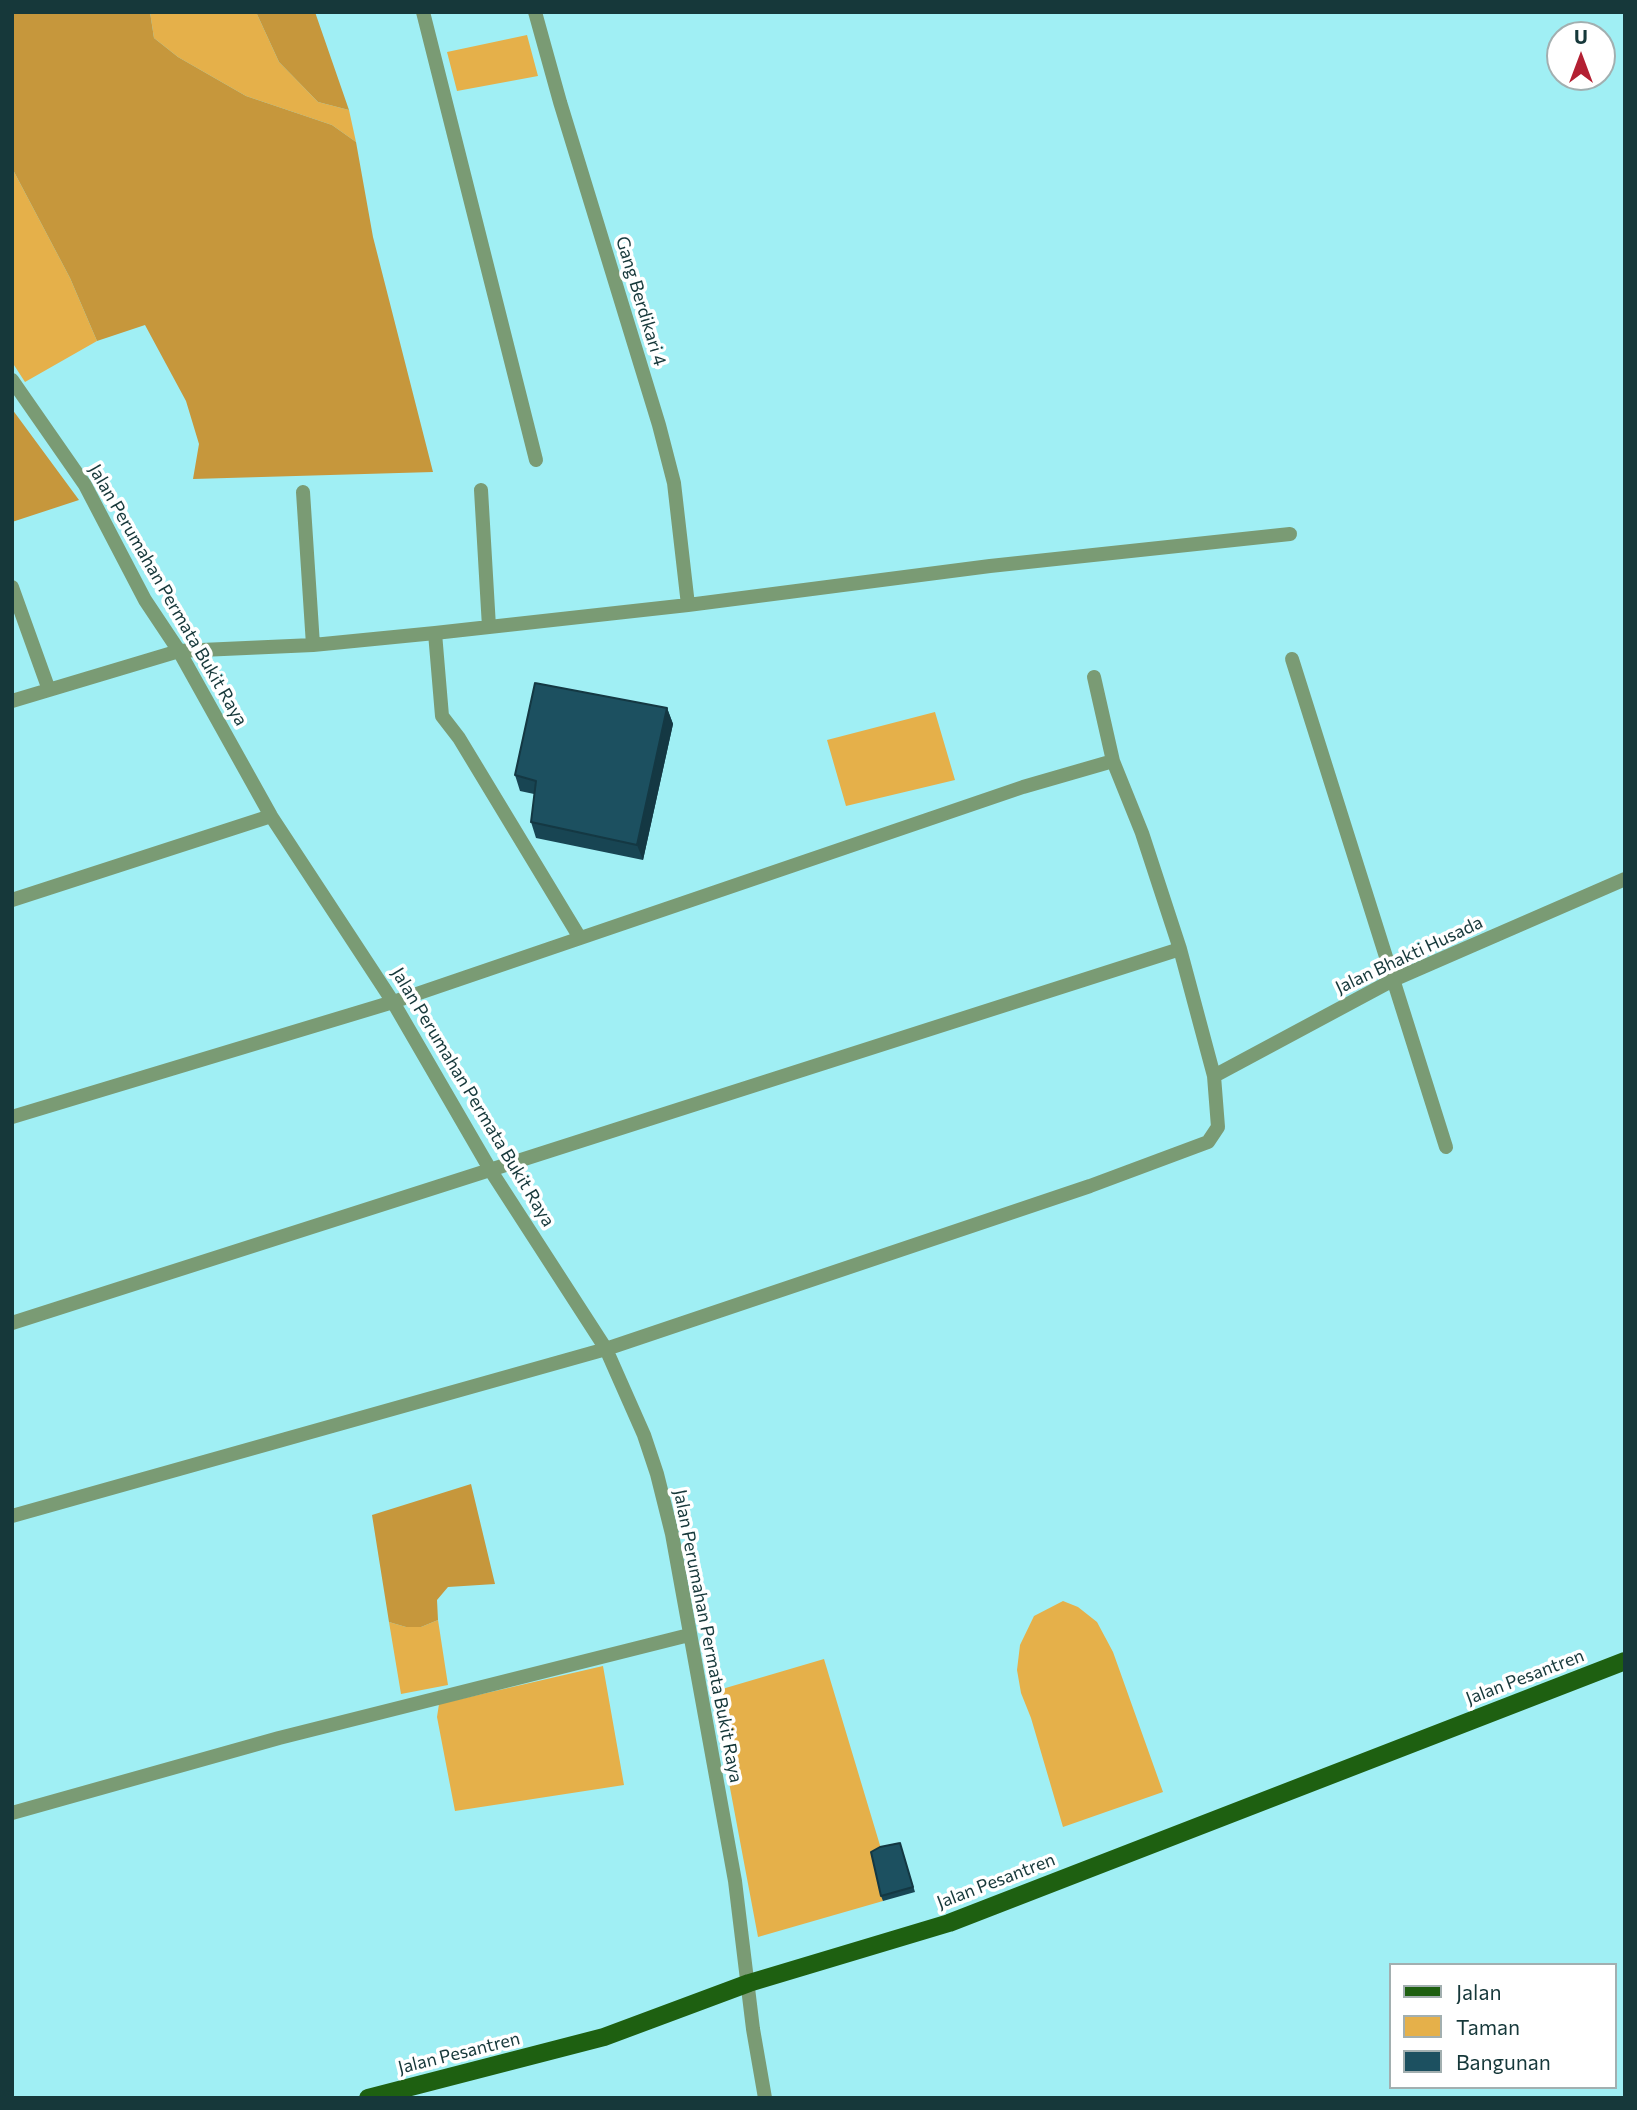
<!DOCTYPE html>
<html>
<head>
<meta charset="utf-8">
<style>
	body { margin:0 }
	#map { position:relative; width:1637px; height:2110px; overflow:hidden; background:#a0eff4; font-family:Commissioner,sans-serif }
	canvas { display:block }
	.frame { position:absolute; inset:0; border:14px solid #16383a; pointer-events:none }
	.legend { position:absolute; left:1389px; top:1963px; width:228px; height:126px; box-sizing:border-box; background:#fff; border:2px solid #a2afb0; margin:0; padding:9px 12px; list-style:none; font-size:21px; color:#16383a }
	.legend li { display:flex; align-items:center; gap:14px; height:35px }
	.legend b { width:35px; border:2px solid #a2afb0 }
	.north { position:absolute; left:1546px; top:21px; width:70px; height:70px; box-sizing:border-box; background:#fff; border:2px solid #a2afb0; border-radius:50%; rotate:0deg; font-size:19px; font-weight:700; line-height:28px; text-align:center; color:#16383a }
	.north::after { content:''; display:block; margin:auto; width:24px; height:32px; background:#b32033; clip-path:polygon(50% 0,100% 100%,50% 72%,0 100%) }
</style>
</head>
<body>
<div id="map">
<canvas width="1637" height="2110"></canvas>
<div class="frame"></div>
<ul class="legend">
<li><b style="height:9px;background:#1e6011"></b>Jalan</li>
<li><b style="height:19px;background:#e5b04a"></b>Taman</li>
<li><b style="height:19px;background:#1c5060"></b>Bangunan</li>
</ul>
<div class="north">U</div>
</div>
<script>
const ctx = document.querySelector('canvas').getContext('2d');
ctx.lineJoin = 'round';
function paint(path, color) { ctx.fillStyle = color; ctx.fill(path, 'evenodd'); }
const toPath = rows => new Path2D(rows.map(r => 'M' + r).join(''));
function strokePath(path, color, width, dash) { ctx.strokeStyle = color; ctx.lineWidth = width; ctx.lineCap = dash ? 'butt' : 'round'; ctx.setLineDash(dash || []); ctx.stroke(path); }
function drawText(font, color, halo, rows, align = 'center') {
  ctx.font = font + ' Commissioner,sans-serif'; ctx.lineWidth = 7; ctx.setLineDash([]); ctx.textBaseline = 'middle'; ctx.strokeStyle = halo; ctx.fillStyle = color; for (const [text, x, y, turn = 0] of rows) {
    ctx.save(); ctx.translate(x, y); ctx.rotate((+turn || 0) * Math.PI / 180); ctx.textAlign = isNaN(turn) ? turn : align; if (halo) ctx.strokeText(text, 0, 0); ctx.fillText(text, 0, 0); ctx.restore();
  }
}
paint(toPath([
	[150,12,256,12,279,62,318,102,349,110,356,142,332,125,246,96,178,57,154,38],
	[527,35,538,76,457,91,447,52],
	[12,168,70,278,97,341,25,382,12,362],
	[935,712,955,780,846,806,827,740],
	[1063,1601,1078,1607,1097,1622,1113,1652,1163,1792,1063,1827,1031,1718,1021,1693,1017,1670,1020,1645,1034,1616],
	[438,1620,448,1685,401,1694,389,1622,406,1627,421,1627],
	[824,1659,882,1852,883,1901,758,1937,712,1692],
	[603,1666,624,1785,455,1811,437,1717,439,1704]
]), '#e5b04a');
paint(toPath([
	[12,12,150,12,154,38,178,57,246,96,332,125,356,142,373,237,433,472,193,479,199,444,186,401,145,325,97,341,70,278,12,168],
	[256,12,315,12,349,110,318,102,279,62],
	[12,409,79,500,12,522],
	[471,1484,495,1584,448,1587,437,1600,438,1620,421,1627,406,1627,389,1622,372,1515]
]), '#c6973c');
strokePath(toPath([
	[423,12,536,460],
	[535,12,560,102,659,425,674,483,688,605],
	[12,380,85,485,145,600,179,651,271,816,393,1002,491,1171,606,1349,644,1435,657,1474,672,1534,735,1881,753,2029,765,2098],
	[481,490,489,627],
	[303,492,313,645],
	[12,587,49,690],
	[435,633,442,716,459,738,580,938],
	[1292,659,1446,1147],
	[12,701,179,651,313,645,435,633,688,605,990,566,1290,534],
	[12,900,271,816],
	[1214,1076,1393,980,1625,879],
	[12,1117,393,1002,1023,787,1113,761],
	[12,1323,1180,949],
	[12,1516,606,1349,1090,1186,1208,1142,1218,1127,1214,1076,1180,949,1142,833,1113,761,1094,677],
	[12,1813,279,1738,689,1635]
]), '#7a9b74', 14);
strokePath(toPath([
	[368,2098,604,2037,749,1983,949,1923,1625,1661]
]), '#1e6011', 18);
paint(toPath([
	[667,708,673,724,643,860,536,838,531,822,534,794,520,791,515,775],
	[900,1843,915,1892,883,1901,881,1896]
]), '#184553');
paint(toPath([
	[667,708,673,724,643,860,637,845]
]), '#143843');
const building = toPath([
	[535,683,667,708,637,845,531,822,536,781,515,775,535,683],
	[900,1843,913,1887,881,1896,871,1852,880,1847,900,1843]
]);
paint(building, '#1c5060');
strokePath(building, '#143843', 2);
drawText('18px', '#16383a', '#fff', [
	["Gang Berdikari 4",641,301,73],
	["Jalan Perumahan Permata Bukit Raya",168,595,60],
	["Jalan Bhakti Husada",1409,955,-25],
	["Jalan Perumahan Permata Bukit Raya",473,1097,59],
	["Jalan Perumahan Permata Bukit Raya",708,1636,79],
	["Jalan Pesantren",1525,1677,-21],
	["Jalan Pesantren",996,1881,-21],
	["Jalan Pesantren",459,2053,-14]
]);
</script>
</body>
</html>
